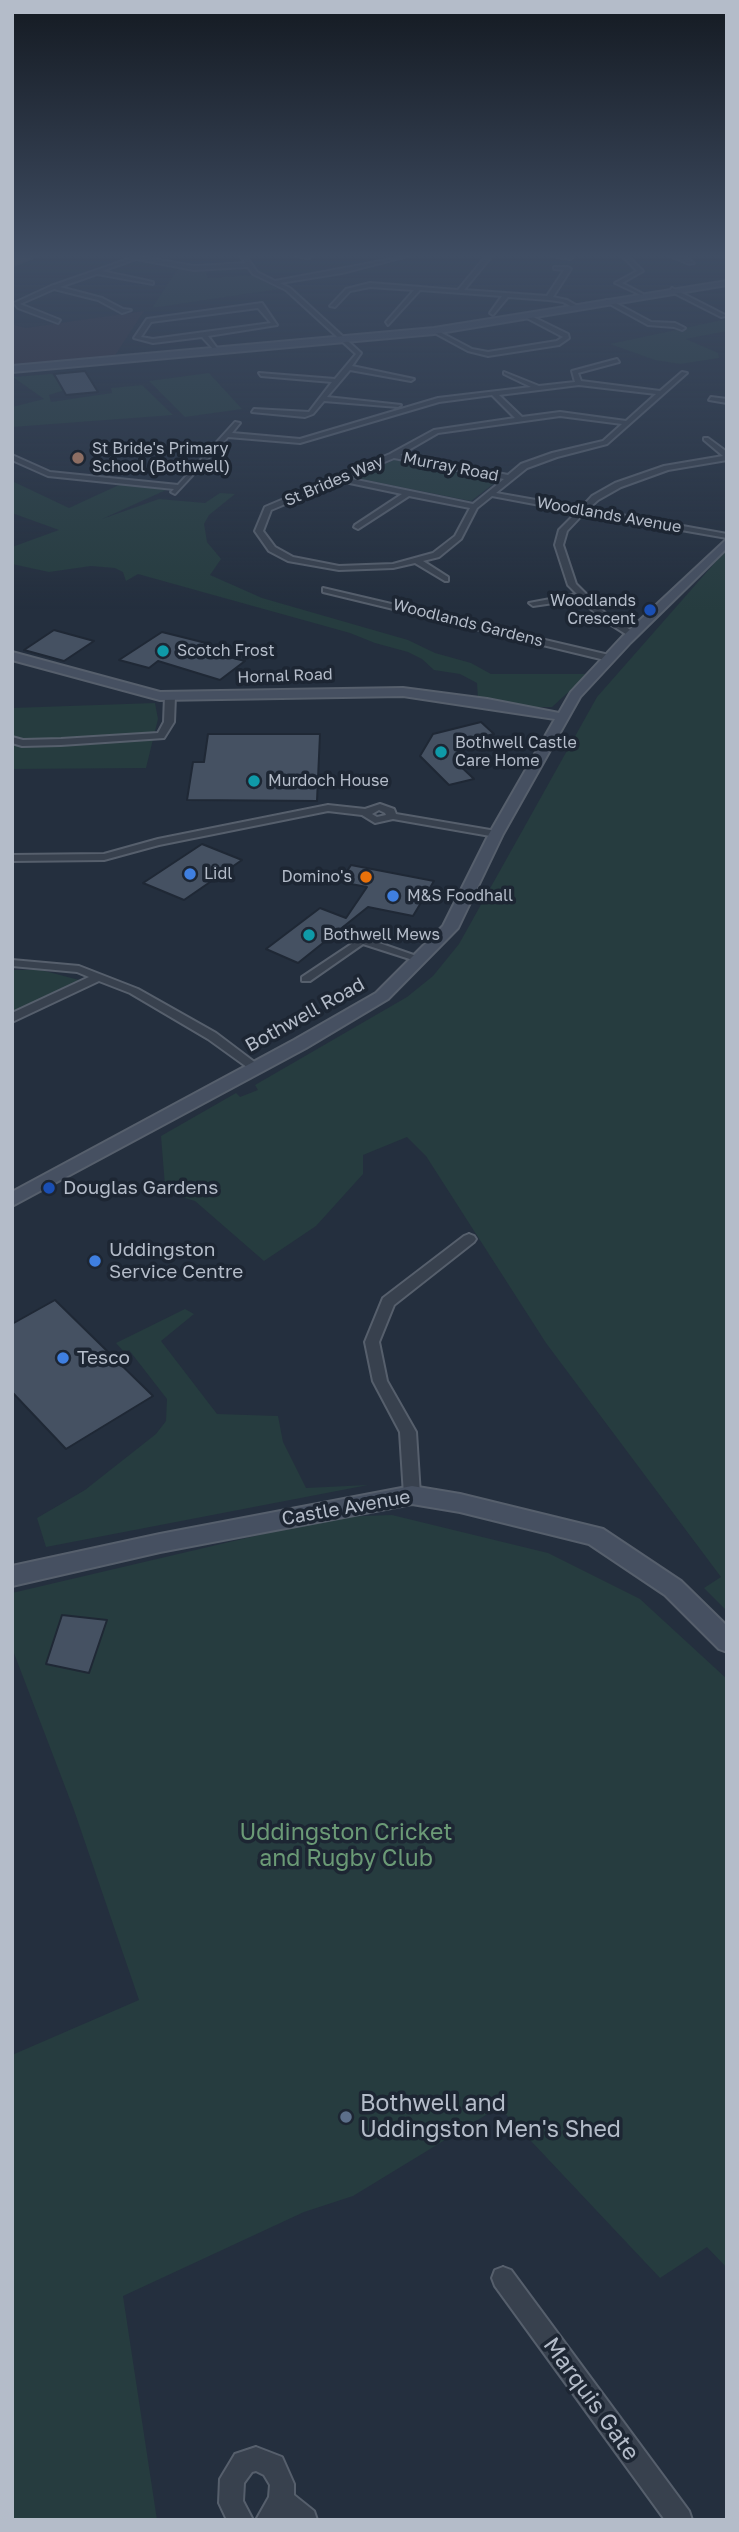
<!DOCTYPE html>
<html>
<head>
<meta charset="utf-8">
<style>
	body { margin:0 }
	#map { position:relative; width:739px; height:2532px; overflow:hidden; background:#242f3e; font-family:"Golos Text",sans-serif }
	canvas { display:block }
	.frame { position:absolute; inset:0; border:14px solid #b4bcc9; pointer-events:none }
</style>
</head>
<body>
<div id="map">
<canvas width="739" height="2532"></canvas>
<div class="frame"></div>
</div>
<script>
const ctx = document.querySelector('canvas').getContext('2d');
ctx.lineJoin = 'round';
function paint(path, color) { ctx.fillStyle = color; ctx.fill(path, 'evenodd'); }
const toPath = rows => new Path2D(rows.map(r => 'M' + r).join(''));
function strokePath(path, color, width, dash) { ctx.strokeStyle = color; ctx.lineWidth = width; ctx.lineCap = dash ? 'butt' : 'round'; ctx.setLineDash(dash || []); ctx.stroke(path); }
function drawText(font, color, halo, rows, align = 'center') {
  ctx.font = font + ' "Golos Text",sans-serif'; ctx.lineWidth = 7; ctx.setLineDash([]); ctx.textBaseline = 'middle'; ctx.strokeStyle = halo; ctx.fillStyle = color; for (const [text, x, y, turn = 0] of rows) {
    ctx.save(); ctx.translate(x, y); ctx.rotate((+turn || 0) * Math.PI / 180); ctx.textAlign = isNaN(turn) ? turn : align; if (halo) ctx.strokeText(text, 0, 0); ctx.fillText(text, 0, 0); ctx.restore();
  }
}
paint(toPath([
	[144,311,114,357,12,367,12,324,25,328]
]), '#32303f');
paint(toPath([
	[179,267,205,269,208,278,252,275,279,289,152,308],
	[727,319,727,331,686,339,718,353,719,358,680,364,655,360,610,344],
	[209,373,242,409,185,417,149,381],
	[52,374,65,390,49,395,51,402,112,393,111,388,142,385,173,415,12,427,12,407,44,399,13,377],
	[395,460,497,481,471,501,351,477],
	[12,481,69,508,121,484,166,490,102,519,159,499,205,503,220,493,235,494,209,515,204,524,207,542,221,559,210,575,262,598,408,640,435,653,471,663,491,674,588,674,552,707,532,707,478,698,477,683,460,674,434,670,422,659,408,652,375,643,350,633,138,574,126,581,123,572,115,568,91,566,49,572,12,564,12,547,59,530,12,513],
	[727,549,727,1611,704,1588,721,1577,546,1343,426,1156,407,1137,363,1155,363,1174,316,1226,264,1261,195,1201,171,1194,165,1186,161,1136,236,1093,240,1097,258,1090,255,1085,407,997,433,976,459,944,597,697],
	[155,703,158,719,146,768,12,769,12,708],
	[12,970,41,970,79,980,12,1012],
	[185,1309,194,1314,161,1341,217,1414,278,1416,283,1442,306,1488,368,1485,46,1547,37,1518,85,1490,156,1434,166,1421,167,1399,129,1350,124,1352,116,1343],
	[392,1515,548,1553,640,1599,727,1679,727,2268,707,2247,660,2278,499,2107,353,2196,304,2212,123,2296,157,2520,12,2520,12,2055,139,2000,74,1810,12,1648,12,1593,336,1517]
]), '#263c3f');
const building = toPath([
	[85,371,98,392,66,395,54,374,85,371],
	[54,630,94,641,64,661,24,650,54,630],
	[162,632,206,643,198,649,245,661,220,680,158,661,149,668,119,660,162,632],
	[481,722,494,734,469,740,455,761,474,779,449,785,420,756,433,734,481,722],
	[208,734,320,734,317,801,187,800,193,762,204,762,208,734],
	[202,844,242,860,184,900,143,883,202,844],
	[351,865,434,881,413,916,368,907,298,963,266,949,320,908,346,918,367,887,340,882,351,865],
	[55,1300,153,1396,66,1449,12,1392,12,1324,55,1300],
	[62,1615,107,1620,89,1673,46,1664,62,1615]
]);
paint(building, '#455162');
strokePath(building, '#1f2835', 2);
const street = toPath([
	[137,256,194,266,246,263,240,256,246,256,257,272,275,281,408,256,342,273,280,283,290,288,361,353,352,366,414,379,411,381,350,370,327,397,401,405,398,407,324,401,313,414,305,417,252,412,254,409,309,412,332,382,261,376,259,373,335,379,356,354,286,290,253,274,248,267,194,270,136,259,102,271,153,282,153,284,97,274,60,287,102,298,123,309,131,310,122,313,98,300,54,289,20,304,60,320,58,323,18,308,14,303,51,286,137,256],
	[295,256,312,256,309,258,295,256],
	[486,256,491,257,464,290,547,296,564,270,554,269,554,267,568,267,571,269,553,297,567,300,579,307,576,309,563,302,549,300,508,297,493,315,490,313,502,296,420,290,388,325,386,322,414,290,370,287,350,291,335,307,330,306,346,289,370,283,458,290,486,256],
	[553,256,571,256,573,257,570,259,553,256],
	[622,256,628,256,643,271,622,283,643,294,643,296,615,283,637,271,622,256],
	[670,256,686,257,694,263,689,264,670,256],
	[672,288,725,315,726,316,721,317,670,291,672,288],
	[606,300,610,300,651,322,675,323,685,328,682,330,674,327,648,325,606,302,606,300],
	[262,303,277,325,208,336,219,351,215,351,202,337,153,343,134,338,147,319,262,303],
	[258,308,271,323,153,339,141,337,151,322,258,308],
	[527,314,568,334,569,338,559,345,488,356,468,351,431,331,436,330,472,349,488,352,557,341,563,337,525,317,527,314],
	[617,359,619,362,578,373,581,381,660,391,682,372,687,373,607,444,557,457,527,468,496,493,581,508,592,496,615,483,664,466,723,456,704,440,704,438,708,438,727,452,727,460,668,470,621,487,598,500,588,509,727,534,727,538,584,513,567,531,563,545,576,584,605,613,635,633,636,635,632,638,599,617,581,599,533,606,529,603,577,594,568,585,555,545,559,530,577,512,492,496,477,508,461,539,439,557,423,561,448,577,448,581,445,581,415,563,393,568,339,570,288,561,269,551,255,531,265,507,390,454,434,430,515,418,492,395,439,402,300,443,228,437,175,494,171,492,174,489,48,476,12,460,12,455,50,472,178,485,235,422,240,423,232,433,300,439,438,398,531,387,504,374,504,372,539,386,575,382,572,371,617,359],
	[579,385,656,394,626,421,560,412,522,417,499,395,579,385],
	[560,416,622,424,603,441,552,453,521,464,508,475,400,455,438,433,560,416],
	[394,458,504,479,473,504,347,478,394,458],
	[340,481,402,494,355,525,354,527,358,529,409,496,470,508,455,536,433,553,393,564,339,566,293,557,275,547,263,531,271,510,340,481],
	[711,397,727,399,727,403,709,400,711,397],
	[323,588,609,655,613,658,609,661,323,592,323,588],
	[170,693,175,696,174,722,164,738,61,745,22,746,12,743,12,737,23,740,61,739,158,733,164,722,165,696,170,693],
	[380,804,394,809,396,814,496,831,501,834,496,837,393,819,375,823,362,815,328,811,159,845,104,860,12,861,12,855,104,854,158,839,328,805,365,809,380,804],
	[379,810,385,813,386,815,377,817,372,814,379,810],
	[362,937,425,959,419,962,363,944,310,981,302,981,302,977,362,937],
	[12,960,79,966,138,989,216,1033,261,1067,259,1070,251,1070,208,1039,130,993,99,981,12,1022,12,1013,89,977,77,972,12,966,12,960],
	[469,1234,474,1236,476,1239,474,1242,394,1305,379,1342,387,1381,416,1432,420,1495,418,1500,412,1501,406,1500,404,1495,400,1432,373,1381,365,1342,383,1298,464,1236,469,1234],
	[503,2267,511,2270,689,2511,692,2520,665,2520,495,2286,492,2278,495,2270,503,2267],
	[256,2447,282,2457,294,2484,294,2495,314,2511,317,2520,256,2520,269,2497,270,2485,264,2475,256,2471,252,2472,244,2483,243,2501,253,2520,227,2520,219,2503,220,2479,235,2454,256,2447]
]);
const secondary = toPath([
	[727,281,727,285,434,334,12,372,12,366,434,328,727,281],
	[727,539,727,548,631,642,580,697,503,834,458,928,388,999,306,1048,12,1206,12,1192,294,1040,376,993,443,926,489,834,555,719,403,696,160,700,12,660,12,652,160,692,403,688,487,699,559,713,571,692,623,636,727,539],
	[412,1486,460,1494,603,1529,681,1581,727,1626,727,1652,719,1649,665,1595,589,1544,460,1512,412,1504,160,1552,12,1586,12,1566,160,1534,412,1486]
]);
const highway = toPath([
	[23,256,36,256,12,266,12,260,23,256]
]);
strokePath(street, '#565f6c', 4);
strokePath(secondary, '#565f6c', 4);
strokePath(highway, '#434c59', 4);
paint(street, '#38414e');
paint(secondary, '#465061');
paint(highway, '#746855');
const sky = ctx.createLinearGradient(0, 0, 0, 610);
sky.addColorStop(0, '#141a22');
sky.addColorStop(0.42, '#3f4d63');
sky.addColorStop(1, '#3f4d6300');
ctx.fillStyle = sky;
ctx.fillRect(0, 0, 739, 610);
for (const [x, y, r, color] of [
	[78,458,7,"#8d6e63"],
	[650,610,7,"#1a4fb4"],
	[163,651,7,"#0f9aa8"],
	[441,752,7,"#0f9aa8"],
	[254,781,7,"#0f9aa8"],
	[190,874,7,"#3f7fe0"],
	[366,877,7,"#e8710a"],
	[393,896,7,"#3f7fe0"],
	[309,935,7,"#0f9aa8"],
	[49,1188,7,"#1a4fb4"],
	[95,1261,7,"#3f7fe0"],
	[63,1358,7,"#3f7fe0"],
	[346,2117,7,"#5c6f8a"]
]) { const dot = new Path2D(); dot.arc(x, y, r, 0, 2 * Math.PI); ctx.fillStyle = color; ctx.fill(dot); strokePath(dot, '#1d2633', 2.5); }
drawText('16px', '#b4bcc9', '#1d2633', [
	["St Bride's Primary",92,449],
	["School (Bothwell)",92,467],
	["Woodlands",636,601,"right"],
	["Crescent",636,619,"right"],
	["Scotch Frost",177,651],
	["Bothwell Castle",455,743],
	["Care Home",455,761],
	["Murdoch House",268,781],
	["Lidl",204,874],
	["Domino's",352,877,"right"],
	["M&S Foodhall",407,896],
	["Bothwell Mews",323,935]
], 'left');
drawText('16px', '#b4bcc9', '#1d2633', [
	["Murray Road",451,467,11],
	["St Brides Way",334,481,-23],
	["Woodlands Avenue",609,515,10],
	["Woodlands Gardens",468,623,14],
	["Hornal Road",285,676,-2]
]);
drawText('19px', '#b4bcc9', '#1d2633', [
	["Bothwell Road",305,1015,-29],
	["Castle Avenue",346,1508,-10]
]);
drawText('19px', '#b4bcc9', '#1d2633', [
	["Douglas Gardens",63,1188],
	["Uddingston",109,1250],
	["Service Centre",109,1272],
	["Tesco",77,1358]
], 'left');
drawText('23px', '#6b9a76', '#1d2633', [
	["Uddingston Cricket",346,1833],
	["and Rugby Club",346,1859]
]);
drawText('23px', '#b4bcc9', '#1d2633', [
	["Bothwell and",360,2104],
	["Uddingston Men's Shed",360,2130]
], 'left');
drawText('23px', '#b4bcc9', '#1d2633', [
	["Marquis Gate",591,2399,54]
]);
</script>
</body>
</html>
